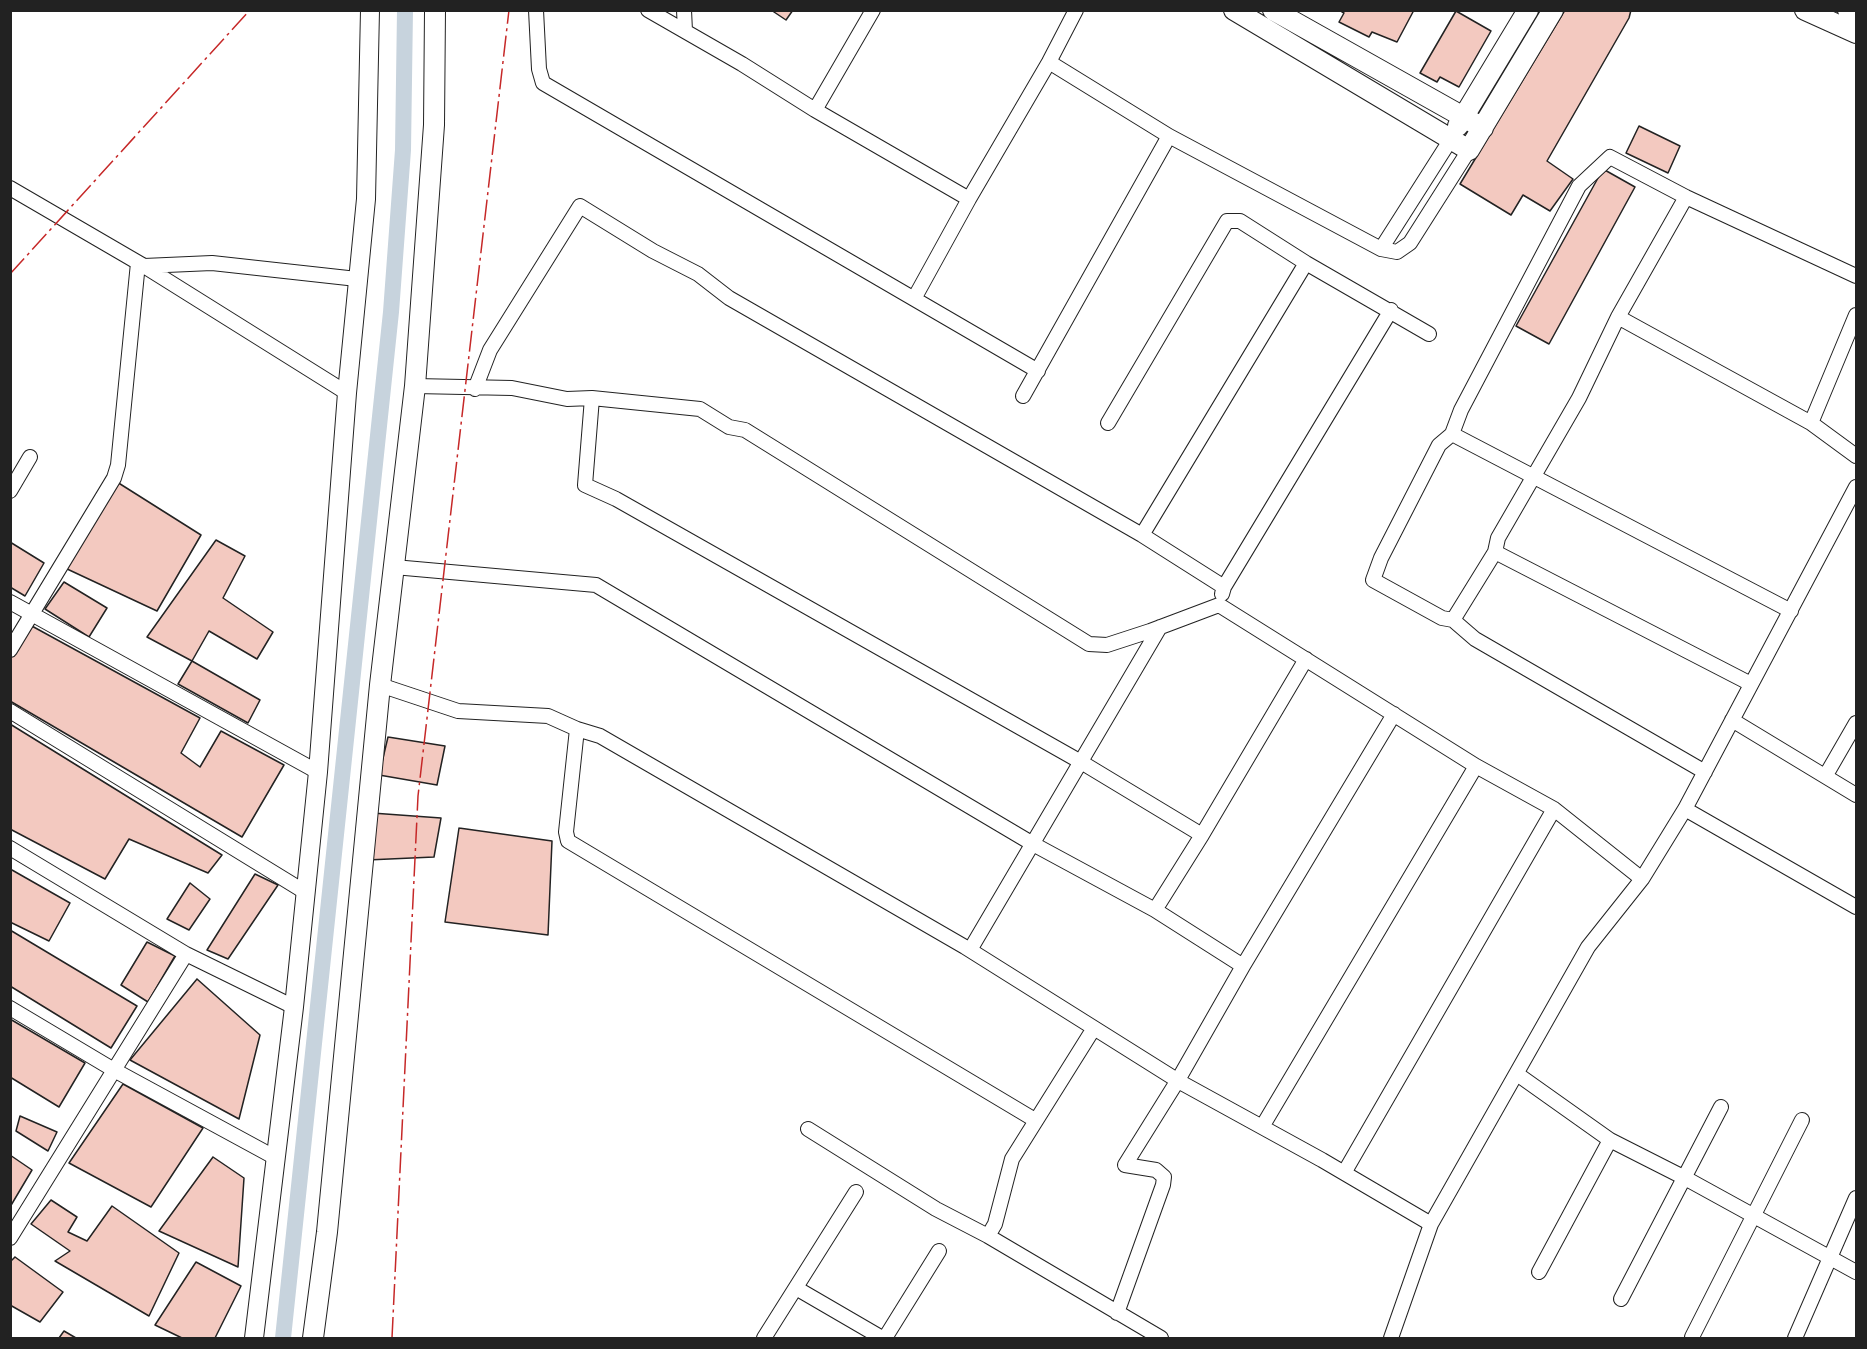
<!DOCTYPE html>
<html>
<head>
<meta charset="utf-8">
<style>
	body { margin:0 }
	#map { position:relative; width:1867px; height:1349px; overflow:hidden; background:#fff; font-family:Karla,sans-serif }
	canvas { display:block }
	.frame { position:absolute; inset:0; border:12px solid #222; pointer-events:none }
</style>
</head>
<body>
<div id="map">
<canvas width="1867" height="1349"></canvas>
<div class="frame"></div>
</div>
<script>
const ctx = document.querySelector('canvas').getContext('2d');
ctx.lineJoin = 'round';
const toPath = rows => new Path2D(rows.map(r => 'M' + r).join(''));
function strokePath(path, color, width, dash) { ctx.strokeStyle = color; ctx.lineWidth = width; ctx.lineCap = dash ? 'butt' : 'round'; ctx.setLineDash(dash || []); ctx.stroke(path); }
function paint(path, color) { ctx.fillStyle = color; ctx.fill(path, 'evenodd'); }
strokePath(toPath([
	[283,1338,391,312,403,150,405,10]
]), '#c7d3dd', 16);
const building = toPath([
	[771,10,793,10,786,20,771,10],
	[1339,10,1414,10,1397,42,1372,32,1369,37,1339,22,1344,13,1339,10],
	[1565,10,1631,10,1629,18,1547,161,1573,179,1550,211,1523,195,1511,215,1460,184,1565,10],
	[1456,11,1491,31,1459,87,1440,77,1437,82,1420,73,1456,11],
	[1639,126,1680,146,1668,173,1626,153,1639,126],
	[1603,169,1635,187,1549,344,1516,326,1603,169],
	[117,482,201,535,157,611,65,568,117,482],
	[216,540,245,556,223,598,273,632,257,659,209,631,192,661,147,637,216,540],
	[10,542,44,563,25,596,10,587,10,542],
	[64,582,107,608,89,637,45,609,64,582],
	[30,625,200,718,181,753,200,767,221,731,284,765,242,837,10,701,10,658,30,625],
	[192,661,260,700,248,723,178,684,192,661],
	[10,724,222,855,208,873,129,839,105,879,10,829,10,724],
	[388,737,445,746,437,785,379,775,388,737],
	[372,813,441,818,434,857,367,860,372,813],
	[459,828,552,841,548,935,445,922,459,828],
	[12,870,70,903,49,941,10,922,10,872,12,870],
	[255,874,278,885,228,959,207,950,255,874],
	[190,883,210,899,189,930,167,919,190,883],
	[10,930,137,1006,111,1048,10,986,10,930],
	[147,942,175,956,148,1002,121,985,147,942],
	[197,979,260,1035,239,1119,130,1060,197,979],
	[10,1019,85,1063,59,1107,10,1077,10,1019],
	[123,1084,203,1128,151,1207,69,1163,123,1084],
	[20,1116,57,1132,48,1151,16,1131,20,1116],
	[10,1155,32,1170,10,1207,10,1155],
	[213,1157,244,1178,238,1267,159,1231,213,1157],
	[51,1200,77,1217,68,1232,87,1241,112,1206,179,1253,149,1316,55,1261,70,1251,31,1224,51,1200],
	[15,1257,63,1292,40,1322,10,1305,10,1262,15,1257],
	[196,1262,241,1286,215,1338,182,1338,155,1325,196,1262],
	[64,1331,76,1338,59,1338,64,1331]
]);
paint(building, '#f3c9c0');
strokePath(building, '#222', 1.5);
const minor = toPath([
	[536,10,539,69,543,83,1038,371],
	[648,10,742,64,815,110,969,199],
	[684,10,685,31],
	[1049,62,1169,136,1381,249,1397,252,1410,243,1469,150],
	[815,110,873,10],
	[10,188,144,266,347,393],
	[1381,249,1451,139],
	[144,266,212,263,357,279],
	[915,297,969,199,1049,62,1076,10],
	[1618,317,1811,423,1856,456],
	[415,386,512,388,567,399,592,398,700,409,729,427,745,430,1089,644,1107,645,1150,631,1219,605,1476,766,1554,809,1642,879],
	[475,389,490,350,580,206,653,251,698,274,729,298,1142,535,1224,587],
	[1023,396,1169,136],
	[592,398,585,485,616,499,1081,762,1202,835],
	[1108,423,1227,221,1240,221,1306,263,1429,334],
	[1811,423,1856,315],
	[1452,434,1791,611],
	[10,491,30,457],
	[1142,535,1306,263],
	[1495,552,1751,684],
	[394,567,596,585,1033,844,1155,910,1243,966],
	[1222,594,1224,587,1391,310],
	[10,602,318,772],
	[1453,620,1495,552,1498,538,1579,398,1618,317,1686,197],
	[10,650,114,478,118,465,138,263],
	[380,685,458,711,548,716,577,729,600,736,965,947,1180,1082,1322,1160,1431,1224],
	[10,711,305,892],
	[1732,720,1856,795],
	[577,729,566,832,568,841,1035,1120],
	[1705,772,1475,639,1453,620,1442,618,1373,580,1381,558,1439,445,1452,434,1461,410,1579,186,1610,157,1686,197,1856,276],
	[1826,775,1856,723],
	[1685,809,1856,907],
	[10,848,186,954,294,1007],
	[1155,910,1202,835,1306,659],
	[970,950,1160,627],
	[10,1008,114,1070,276,1158],
	[1517,1074,1610,1140,1685,1178,1856,1272],
	[1262,1127,1476,766],
	[808,1129,936,1209,988,1236,1161,1338],
	[1344,1173,1554,809],
	[988,1236,995,1224,1012,1159,1094,1028],
	[10,1238,186,954],
	[1539,1272,1610,1140],
	[796,1288,882,1338],
	[1621,1299,1721,1107],
	[1117,1313,1163,1185,1164,1177,1156,1170,1125,1165,1178,1080,1243,966,1394,714],
	[1692,1337,1802,1120],
	[764,1338,856,1192],
	[885,1338,939,1251],
	[1391,1338,1431,1224,1588,947,1642,879,1685,809,1856,487],
	[1795,1338,1856,1198]
]);
const tertiary = toPath([
	[254,1338,294,1007,318,772,347,393,366,199,370,10]
]);
const secondary = toPath([
	[1234,10,1469,150,1553,10],
	[1273,10,1483,128],
	[1805,10,1856,33],
	[1848,10,1856,14],
	[1458,126,1528,10],
	[313,1338,327,1232,380,685,415,386,434,125,435,10]
]);
strokePath(minor, '#222', 16);
strokePath(tertiary, '#222', 20);
strokePath(secondary, '#222', 22);
strokePath(minor, '#fff', 14);
strokePath(tertiary, '#fff', 18);
strokePath(secondary, '#fff', 20);
strokePath(toPath([
	[10,274,250,10],
	[392,1338,418,796,509,10]
]), '#c62828', 1.5, [21, 4.5, 3, 4.5]);
</script>
</body>
</html>
